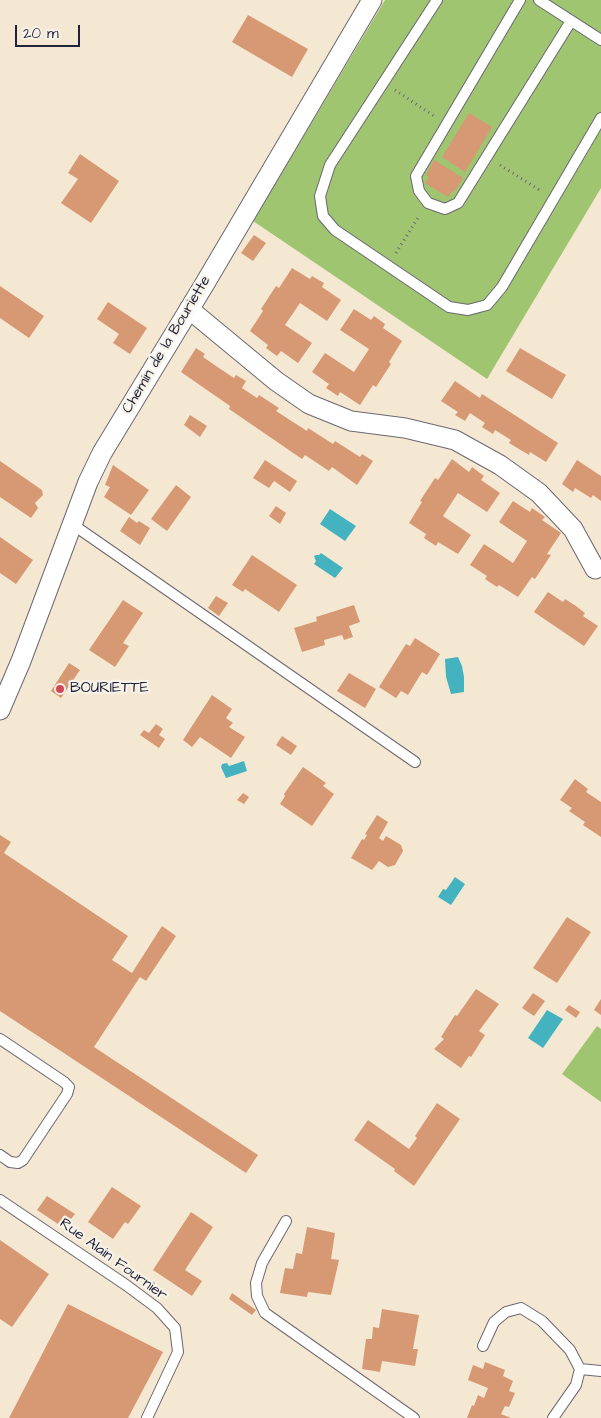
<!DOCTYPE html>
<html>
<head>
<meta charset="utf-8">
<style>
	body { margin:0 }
	#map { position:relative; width:601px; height:1418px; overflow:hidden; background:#f5e8d3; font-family:"Architects Daughter",sans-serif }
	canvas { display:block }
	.scale { position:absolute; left:15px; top:25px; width:65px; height:22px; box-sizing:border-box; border:2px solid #22223b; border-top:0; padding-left:6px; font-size:15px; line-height:18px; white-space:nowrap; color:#22223b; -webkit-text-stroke:4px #f7f3e8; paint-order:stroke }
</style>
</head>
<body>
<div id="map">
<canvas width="601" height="1418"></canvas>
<div class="scale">20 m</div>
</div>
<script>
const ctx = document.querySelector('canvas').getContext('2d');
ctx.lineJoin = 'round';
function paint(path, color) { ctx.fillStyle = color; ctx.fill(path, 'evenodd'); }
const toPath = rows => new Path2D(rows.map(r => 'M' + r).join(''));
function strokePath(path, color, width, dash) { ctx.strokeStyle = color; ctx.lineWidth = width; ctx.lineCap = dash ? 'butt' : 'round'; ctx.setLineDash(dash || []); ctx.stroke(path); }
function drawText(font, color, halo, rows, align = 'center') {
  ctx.font = font + ' "Architects Daughter",sans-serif'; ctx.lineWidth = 4.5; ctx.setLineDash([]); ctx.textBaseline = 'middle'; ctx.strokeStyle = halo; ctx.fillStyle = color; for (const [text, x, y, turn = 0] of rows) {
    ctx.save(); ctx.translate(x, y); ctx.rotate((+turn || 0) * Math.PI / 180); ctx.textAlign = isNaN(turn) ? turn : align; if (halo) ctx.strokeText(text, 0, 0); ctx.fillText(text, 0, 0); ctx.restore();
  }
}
paint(toPath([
	[385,0,601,0,601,188,487,379,253,221],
	[597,1026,601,1029,601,1102,562,1074]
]), '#9fc570');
paint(toPath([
	[330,509,356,526,345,541,320,524],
	[321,553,343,568,335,578,314,564,316,561,314,556,316,555,319,555],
	[458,657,462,666,464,677,464,692,451,694,446,677,445,659],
	[244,761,247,771,226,778,221,767,222,764,227,763,229,766],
	[455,877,465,884,451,905,438,897,443,889,446,890],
	[547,1010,563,1019,543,1048,528,1038]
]), '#44b3bf');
paint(toPath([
	[248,15,308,49,292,77,232,42],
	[469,113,492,127,465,172,442,157],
	[80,154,119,181,91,223,61,203,78,179,68,173],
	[434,160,463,178,454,192,452,191,448,197,425,183,429,177,426,175],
	[254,235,266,243,253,261,241,253],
	[292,268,310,279,312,276,324,283,322,287,341,300,327,321,300,303,296,309,285,325,312,343,298,363,281,351,277,356,266,348,268,345,250,331,263,311,261,309,276,286,279,288],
	[0,286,44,316,29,338,0,318],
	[108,302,147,328,130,354,113,343,119,334,97,319],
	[354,309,371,320,374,316,385,324,383,328,402,341,389,362,391,364,376,387,373,385,360,405,340,392,338,396,326,388,329,384,312,372,325,353,354,372,369,349,340,330],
	[196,348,205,354,203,357,219,368,234,378,236,375,246,381,242,388,257,398,259,395,279,408,276,411,307,431,308,428,333,444,335,441,360,457,362,454,373,461,357,485,332,467,329,471,305,455,302,459,229,409,230,406,181,372],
	[520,348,566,375,552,399,506,371],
	[455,381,480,398,482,394,558,443,546,462,530,452,529,455,509,443,511,440,495,430,493,434,482,427,485,423,470,413,465,421,455,415,458,412,441,401],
	[190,415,207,426,200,437,184,425],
	[452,459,469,472,472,467,484,476,481,480,500,493,487,512,458,493,454,499,443,516,471,535,458,554,438,542,436,546,424,538,426,534,409,523,422,502,420,501,435,478,438,480],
	[265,460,297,481,290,492,274,481,269,488,253,478],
	[577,460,601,476,601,501,593,495,591,498,575,488,573,492,562,484],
	[0,461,42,490,43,495,35,503,38,508,31,518,0,497],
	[113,465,149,490,131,515,104,497,110,487,105,485],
	[176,485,191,497,167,531,151,519],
	[513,501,530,512,532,508,545,517,542,520,561,533,547,554,551,555,535,579,532,577,518,597,499,585,497,587,485,579,487,576,470,565,484,544,513,563,527,541,499,522],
	[276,506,286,513,280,524,269,516],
	[129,517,137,523,139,521,150,528,140,545,120,531],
	[0,537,33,560,16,584,0,573],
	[252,555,297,585,279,612,245,589,243,592,232,585],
	[548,592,563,602,565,599,576,606,585,613,583,616,598,626,584,646,534,612],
	[216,596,228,603,219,616,208,608],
	[123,600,143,613,123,643,129,646,115,667,89,650],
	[354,605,360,622,349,626,353,637,344,640,342,635,324,640,325,645,302,652,294,628,317,621,316,617],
	[415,638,440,654,427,675,422,672,408,695,401,691,396,698,379,687,406,644,410,646],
	[69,663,80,670,61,698,51,691],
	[349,673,376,689,365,708,337,691],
	[212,695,232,709,226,718,233,723,229,727,245,737,231,758,200,737,192,747,183,740],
	[156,724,163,729,159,735,165,739,159,748,140,735,144,730,149,733],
	[282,736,297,746,291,755,276,745],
	[303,767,326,783,323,786,334,794,312,826,280,804,285,796,284,794],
	[575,779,588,789,586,792,601,802,601,837,583,825,585,822,569,811,572,808,560,800],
	[243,793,249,797,244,804,237,800],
	[377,815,388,822,379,838,383,841,386,836,401,845,403,851,395,865,388,867,379,861,372,870,351,858,362,839,364,840,367,835,365,834],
	[0,835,11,842,4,853,128,936,112,960,132,973,162,926,176,936,146,981,140,977,94,1047,258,1155,246,1173,0,1011],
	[567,917,591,932,557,983,533,968],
	[476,989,499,1004,479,1031,485,1035,471,1057,469,1056,461,1068,434,1049,444,1039,441,1037,455,1015,457,1016],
	[533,993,545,1001,534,1016,522,1008],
	[601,999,601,1015,594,1010],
	[569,1005,580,1012,576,1018,565,1010],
	[437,1103,460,1119,414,1186,394,1171,395,1169,354,1140,368,1120,409,1149,417,1138,415,1136],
	[112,1187,141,1206,128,1224,125,1222,113,1239,88,1222],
	[47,1196,75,1214,64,1228,37,1210],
	[191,1212,213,1227,185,1270,202,1281,192,1296,153,1270],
	[307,1227,335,1233,331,1259,339,1260,331,1295,308,1292,307,1297,280,1293,285,1268,293,1269,296,1253,302,1254],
	[0,1240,49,1274,12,1327,0,1319],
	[232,1293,256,1310,252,1315,229,1299],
	[68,1304,163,1352,128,1418,9,1418],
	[382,1309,419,1315,413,1349,418,1349,415,1366,382,1361,380,1372,362,1369,366,1339,372,1339,373,1327,379,1328],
	[485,1362,505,1370,503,1376,513,1381,509,1391,515,1393,509,1407,505,1406,501,1414,511,1418,467,1418,472,1405,474,1406,478,1395,484,1398,488,1388,468,1380,473,1365,483,1369]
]), '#d79874');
const service = toPath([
	[437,0,330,165,320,196,323,216,335,230,449,307,468,310,487,305,502,287,601,118],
	[520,0,416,176,419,191,428,203,445,209,458,203,571,21],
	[539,0,601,40],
	[72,524,415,762],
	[0,1039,64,1082,69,1087,67,1094,23,1160,18,1163,10,1162,0,1155],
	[0,1200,126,1285,157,1308,175,1328,178,1352,147,1418],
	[286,1221,262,1263,256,1283,257,1296,265,1313,414,1418],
	[483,1346,494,1322,506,1312,521,1308,542,1321,570,1350,580,1369,576,1385,553,1418],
	[580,1369,601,1371]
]);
const minor = toPath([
	[189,309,276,381,309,404,351,421,405,428,455,440,500,465,539,493,573,529,595,569],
	[0,710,21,661,88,482,102,453,204,285,372,0]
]);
strokePath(service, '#6c6770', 12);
strokePath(minor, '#6c6770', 21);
strokePath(toPath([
	[395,90,434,116],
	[500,165,541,191],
	[396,253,419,216]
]), '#6c6770', 3, [1, 4]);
strokePath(service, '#fff', 10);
strokePath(minor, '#fff', 19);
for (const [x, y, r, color] of [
	[60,689,5,"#d1495b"]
]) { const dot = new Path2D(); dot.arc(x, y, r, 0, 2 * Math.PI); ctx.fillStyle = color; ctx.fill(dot); strokePath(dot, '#f7f3e8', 2); }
drawText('15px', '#22223b', '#f7f3e8', [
	["Chemin de la Bouriette",167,345,-59],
	["Rue Alain Fournier",113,1260,36]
]);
drawText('15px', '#22223b', '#f7f3e8', [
	["BOURIETTE",70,689]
], 'left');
</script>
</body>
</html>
